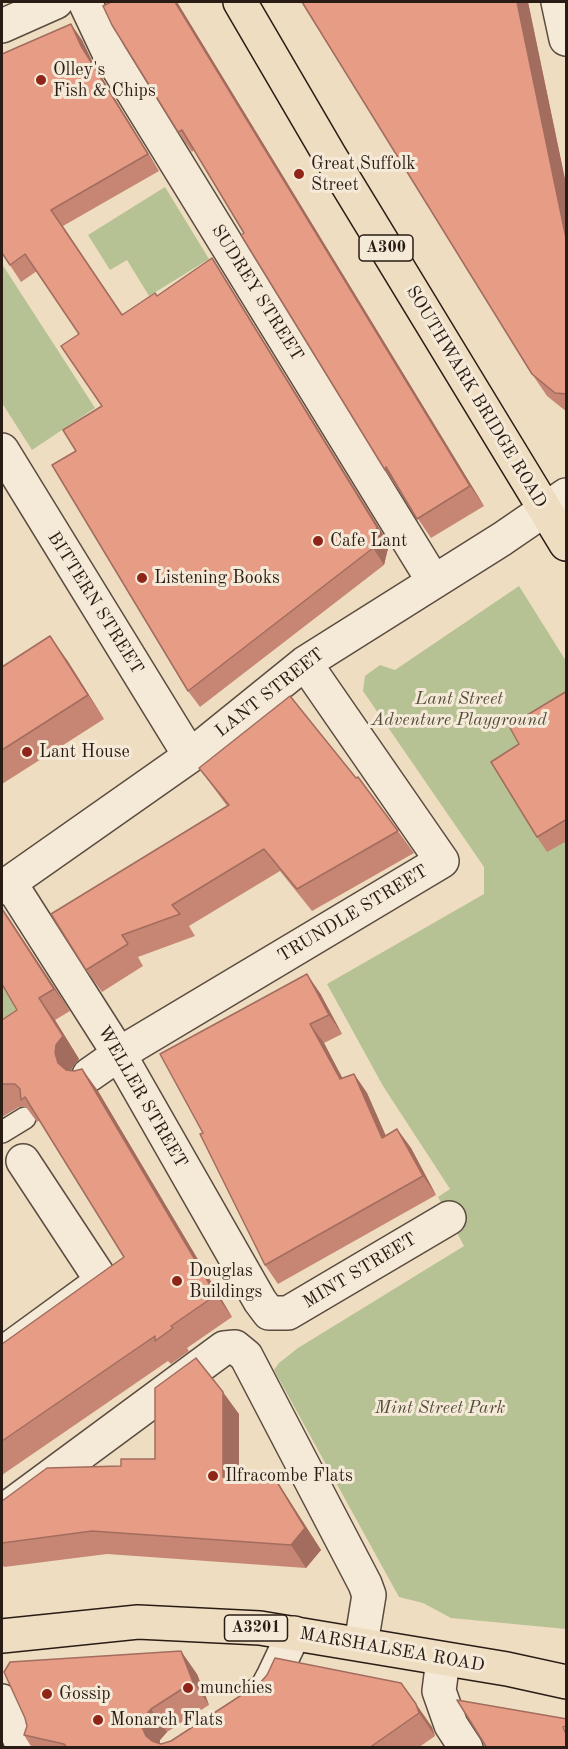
<!DOCTYPE html>
<html>
<head>
<meta charset="utf-8">
<style>
	body { margin:0 }
	#map { position:relative; width:568px; height:1749px; overflow:hidden; background:#efddc1; font-family:"Old Standard TT",serif }
	canvas { display:block }
	.frame { position:absolute; inset:0; border:3px solid #291c15; pointer-events:none }
</style>
</head>
<body>
<div id="map">
<canvas width="568" height="1749"></canvas>
<div class="frame"></div>
</div>
<script>
const ctx = document.querySelector('canvas').getContext('2d');
ctx.lineJoin = 'round';
function paint(path, color) { ctx.fillStyle = color; ctx.fill(path, 'evenodd'); }
const toPath = rows => new Path2D(rows.map(r => 'M' + r).join(''));
function strokePath(path, color, width, dash) { ctx.strokeStyle = color; ctx.lineWidth = width; ctx.lineCap = dash ? 'butt' : 'round'; ctx.setLineDash(dash || []); ctx.stroke(path); }
function drawText(font, color, halo, rows, align = 'center') {
  ctx.font = font + ' "Old Standard TT",serif'; ctx.lineWidth = 6; ctx.setLineDash([]); ctx.textBaseline = 'middle'; ctx.strokeStyle = halo; ctx.fillStyle = color; for (const [text, x, y, turn = 0] of rows) {
    ctx.save(); ctx.translate(x, y); ctx.rotate((+turn || 0) * Math.PI / 180); ctx.textAlign = isNaN(turn) ? turn : align; if (halo) ctx.strokeText(text, 0, 0); ctx.fillText(text, 0, 0); ctx.restore();
  }
}
paint(toPath([
	[165,187,209,259,149,296,127,260,110,270,88,235],
	[2,264,95,408,32,450,2,403],
	[519,586,566,661,566,1629,451,1618,423,1603,399,1597,274,1370,279,1363,298,1348,464,1246,438,1197,450,1189,383,1086,327,984,484,894,484,867,363,691,365,676,380,665,395,670],
	[2,981,33,1033,2,1053]
]), '#b7c294');
const service = toPath([
	[2,1132,25,1118]
]);
const minor = toPath([
	[85,2,109,53,434,582],
	[558,2,566,39],
	[2,26,56,2],
	[2,450,190,756],
	[10,883,119,1054,260,1301,269,1313,288,1313,449,1218],
	[2,888,190,756,305,663,502,539,566,495],
	[89,1075,119,1054,442,861,305,663],
	[2,1354,102,1281,23,1161],
	[2,1512,224,1348,235,1347,246,1356,365,1584,369,1595,361,1644],
	[443,1659,439,1691,451,1725,466,1748],
	[258,1695,266,1690,273,1677,294,1633],
	[2,1701,24,1748]
]);
const primary = toPath([
	[240,2,330,156,566,544],
	[2,1636,138,1622,260,1628,507,1669,566,1682]
]);
strokePath(service, '#5a4c40', 24);
strokePath(minor, '#5a4c40', 36);
strokePath(primary, '#291c15', 36);
strokePath(service, '#f5e9d7', 21);
strokePath(minor, '#f5e9d7', 33);
strokePath(primary, '#efddc1', 33);
paint(toPath([
	[111,2,177,2,484,506,431,538,385,470,194,150,192,152,178,132],
	[528,2,567,189,567,412,547,396,532,374],
	[82,40,93,63,159,171,63,226,122,314,157,296,212,258,223,275,389,544,384,565,200,707,188,691,76,451,102,406,79,334,37,271,21,282,2,253],
	[67,660,104,719,2,784,2,667],
	[567,691,567,841,547,852,537,837,519,744],
	[199,768,356,778,398,831,414,853,312,911,280,871,189,926,195,936,138,957,143,966,102,992,86,970,227,806],
	[2,908,70,1011,55,1020,79,1059,72,1068,71,1071,74,1071,82,1069,98,1091,232,1317,187,1348,189,1351,171,1364,168,1361,2,1475,2,1344,124,1257,40,1120,37,1122,26,1107,19,1107,2,1117,2,1020,17,1010,2,984],
	[320,993,342,1034,324,1043,342,1078,354,1074,367,1093,386,1136,397,1129,411,1148,436,1195,278,1284,265,1265,203,1133],
	[239,1414,239,1477,274,1477,289,1500,321,1550,306,1568,107,1554,4,1567,2,1564,2,1501,121,1466,155,1459],
	[197,1674,209,1705,167,1732,160,1740,160,1743,161,1744,401,1683,432,1727,435,1736,418,1748,32,1748,24,1735]
]), '#c78673');
paint(toPath([
	[175,2,177,2,484,506,470,486],
	[517,2,528,2,567,189,567,243],
	[71,24,82,40,93,63,159,171,148,154,81,46],
	[212,258,223,275,389,544,384,565,373,548],
	[386,467,399,489,385,470],
	[50,636,67,660,104,719,88,695],
	[2,908,9,918,70,1011,54,989],
	[307,974,320,993,342,1034,329,1015],
	[39,998,55,1020,79,1059,72,1068,70,1076,58,1063],
	[310,1024,324,1043,353,1098,340,1079],
	[82,1069,98,1091,232,1317,216,1295],
	[354,1074,367,1093,395,1157,382,1138],
	[397,1129,411,1148,436,1195,423,1176],
	[223,1392,239,1414,239,1500,223,1477],
	[274,1477,289,1500,321,1550,306,1568,291,1545],
	[181,1651,197,1674,209,1705,193,1682],
	[416,1704,432,1727,435,1736,419,1713],
	[151,1709,167,1732,160,1740,159,1748,146,1736,142,1727,144,1717]
]), '#a26d5e');
const building = toPath([
	[111,2,175,2,470,486,417,519,386,467,385,470,241,235,244,233,182,130,178,132,112,25,103,6,111,2],
	[302,2,517,2,567,243,567,394,555,393,532,374,302,2],
	[71,24,81,46,148,154,51,210,122,315,155,293,157,296,212,258,377,527,373,548,188,691,52,465,76,451,63,430,102,406,61,346,79,334,25,254,10,265,2,253,2,54,71,24],
	[50,636,88,695,2,750,2,667,50,636],
	[567,691,567,819,537,837,491,762,519,744,509,726,567,691],
	[290,696,356,778,358,777,398,831,297,889,264,849,172,905,180,914,122,935,128,944,86,970,51,914,229,805,199,768,290,696],
	[2,909,54,989,39,998,63,1036,56,1045,55,1053,58,1063,66,1070,74,1071,82,1069,216,1295,171,1326,173,1328,155,1341,155,1336,2,1441,2,1344,124,1257,25,1097,21,1100,20,1089,15,1084,3,1084,2,1085,2,1020,17,1010,2,984,2,909],
	[307,974,329,1015,310,1024,340,1079,354,1074,382,1138,397,1129,423,1176,265,1265,200,1134,203,1133,160,1054,307,974],
	[196,1358,223,1392,223,1477,274,1477,305,1528,291,1545,92,1531,2,1543,2,1501,47,1468,121,1466,121,1459,155,1459,155,1388,196,1358],
	[181,1651,193,1682,151,1709,144,1717,142,1727,146,1736,152,1741,161,1744,171,1741,260,1683,267,1675,275,1658,401,1683,416,1704,419,1713,369,1748,67,1748,64,1744,24,1735,27,1726,25,1718,4,1672,10,1662,181,1651],
	[457,1700,567,1719,567,1726,563,1727,567,1736,567,1748,487,1748,457,1700]
]);
paint(building, '#e79c86');
strokePath(building, '#a26d5e', 1.5);
for (const [x, y, r, color] of [
	[41,80,6,"#8f2418"],
	[299,174,6,"#8f2418"],
	[318,541,6,"#8f2418"],
	[142,578,6,"#8f2418"],
	[27,752,6,"#8f2418"],
	[177,1281,6,"#8f2418"],
	[213,1476,6,"#8f2418"],
	[188,1688,6,"#8f2418"],
	[47,1694,6,"#8f2418"],
	[98,1720,6,"#8f2418"]
]) { const dot = new Path2D(); dot.arc(x, y, r, 0, 2 * Math.PI); ctx.fillStyle = color; ctx.fill(dot); strokePath(dot, '#f5e9d7', 2); }
for (const [x, y, w] of [
	[386,248,54],
	[256,1628,63]
]) { const box = new Path2D(); box.roundRect(x - w / 2, y - 13, w, 26, 4.5); ctx.fillStyle = '#f5e9d7'; ctx.fill(box); strokePath(box, '#291c15', 1.5); }
drawText('bold 16px', '#291c15', null, [
	["A300",386,248],
	["A3201",256,1628]
]);
drawText('18px', '#291c15', '#f5e9d7', [
	["Olley's",53,70],
	["Fish & Chips",53,91],
	["Great Suffolk",311,164],
	["Street",311,185],
	["Cafe Lant",330,541],
	["Listening Books",154,578],
	["Lant House",39,752],
	["Douglas",189,1271],
	["Buildings",189,1292],
	["Ilfracombe Flats",225,1476],
	["munchies",200,1688],
	["Gossip",59,1694],
	["Monarch Flats",110,1720]
], 'left');
drawText('18px', '#291c15', '#f5e9d7', [
	["SUDREY STREET",257,293,58],
	["SOUTHWARK BRIDGE ROAD",476,397,59],
	["BITTERN STREET",95,603,58],
	["LANT STREET",270,693,-38],
	["TRUNDLE STREET",353,914,-31],
	["WELLER STREET",142,1097,60],
	["MINT STREET",360,1271,-31],
	["MARSHALSEA ROAD",392,1650,10]
]);
drawText('italic 18px', '#544e3b', '#f5e9d7', [
	["Lant Street",459,699],
	["Adventure Playground",459,720],
	["Mint Street Park",440,1408]
]);
</script>
</body>
</html>
